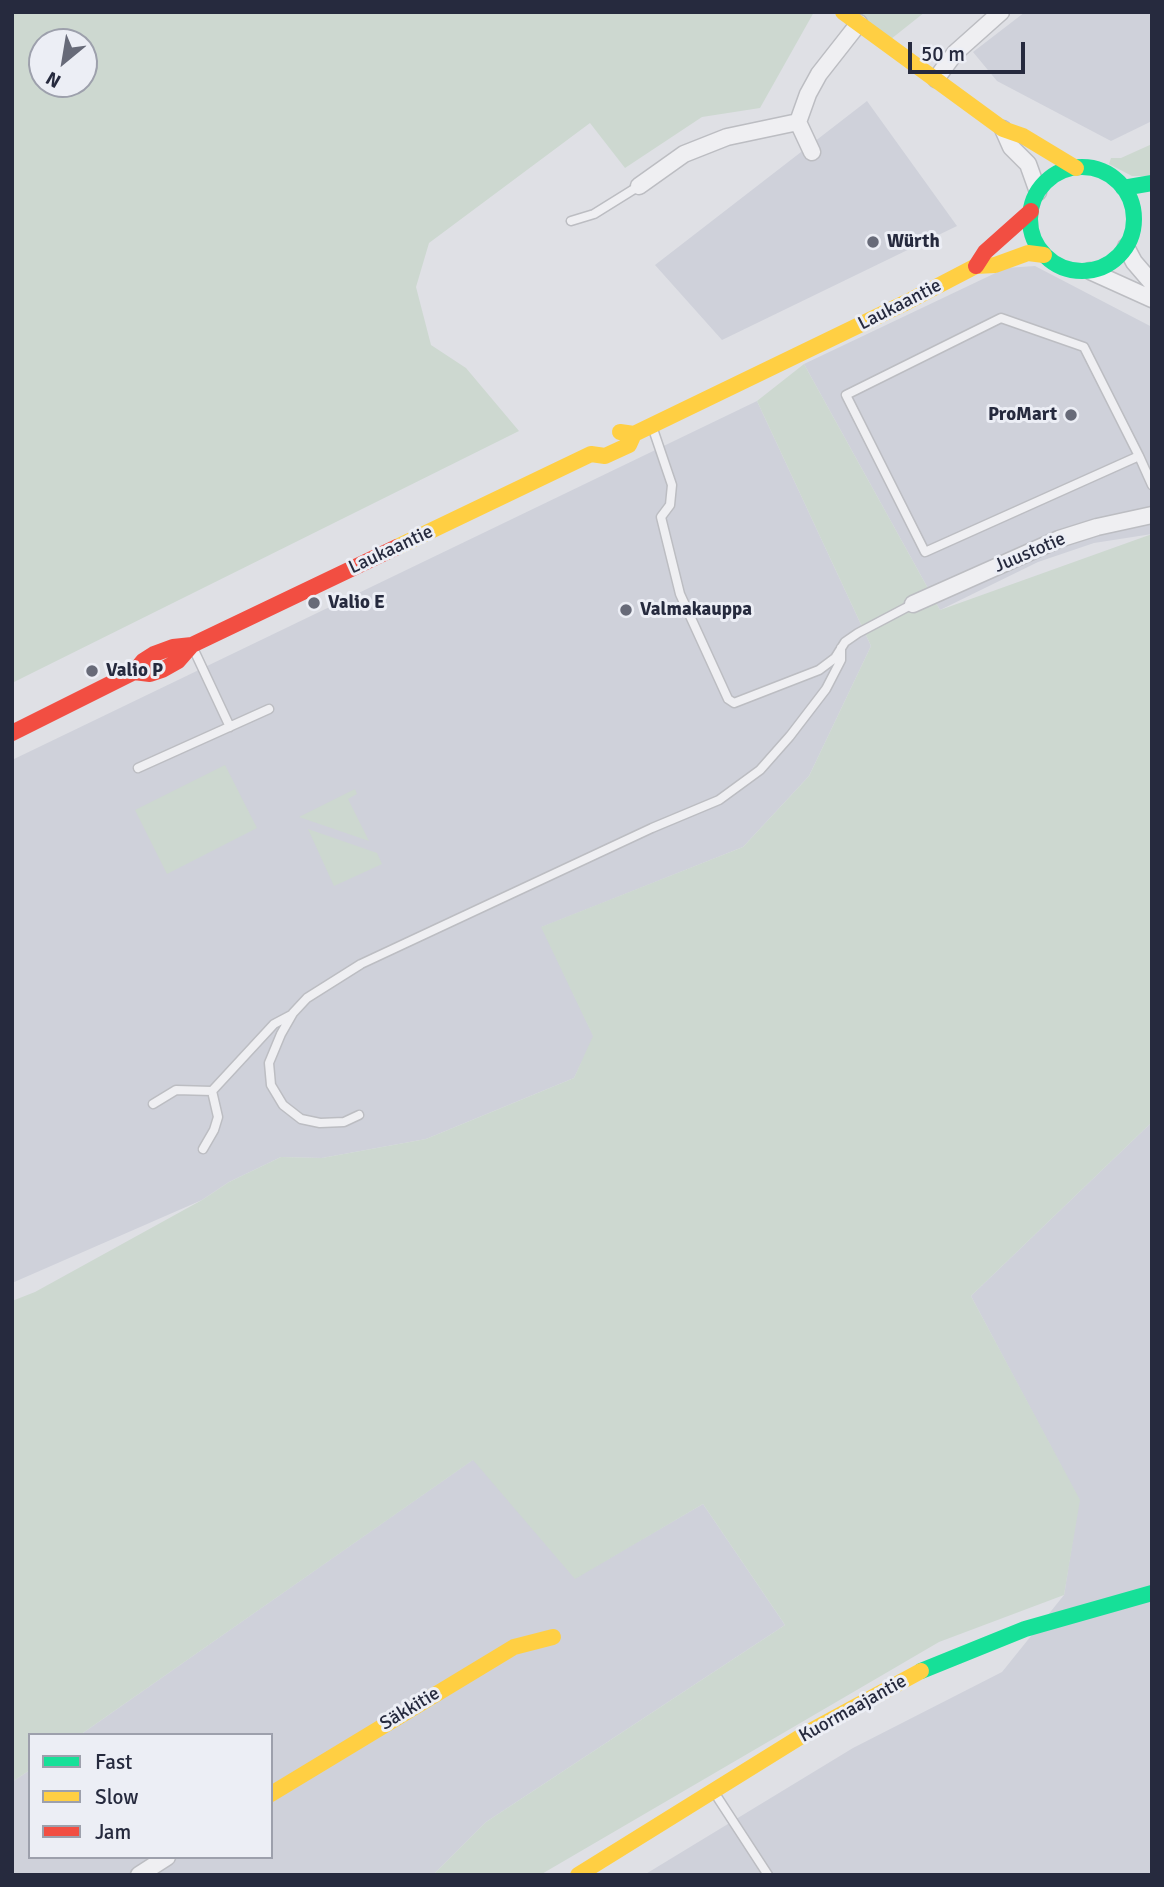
<!DOCTYPE html>
<html>
<head>
<meta charset="utf-8">
<style>
	body { margin:0 }
	#map { position:relative; width:1164px; height:1887px; overflow:hidden; background:#dfe0e5; font-family:Signika,sans-serif }
	canvas { display:block }
	.frame { position:absolute; inset:0; border:14px solid #262a3e; pointer-events:none }
	.legend { position:absolute; left:28px; top:1733px; width:245px; height:126px; box-sizing:border-box; background:#eceef5; border:2px solid #9da0ac; margin:0; padding:9px 12px; list-style:none; font-size:21px; color:#262a3e }
	.legend li { display:flex; align-items:center; gap:14px; height:35px }
	.legend b { width:35px; border:2px solid #9da0ac }
	.north { position:absolute; left:28px; top:28px; width:70px; height:70px; box-sizing:border-box; background:#eceef5; border:2px solid #9da0ac; border-radius:50%; rotate:210deg; font-size:19px; font-weight:700; line-height:28px; text-align:center; color:#262a3e }
	.north::after { content:''; display:block; margin:auto; width:24px; height:32px; background:#676a78; clip-path:polygon(50% 0,100% 100%,50% 72%,0 100%) }
	.scale { position:absolute; left:908px; top:42px; width:117px; height:32px; box-sizing:border-box; border:4px solid #262a3e; border-top:0; padding-left:9px; font-size:21px; line-height:24px; white-space:nowrap; color:#262a3e; -webkit-text-stroke:5px #eceef5; paint-order:stroke }
</style>
</head>
<body>
<div id="map">
<canvas width="1164" height="1887"></canvas>
<div class="frame"></div>
<ul class="legend">
<li><b style="height:9px;background:#16e098"></b>Fast</li>
<li><b style="height:9px;background:#ffcf43"></b>Slow</li>
<li><b style="height:9px;background:#f24e42"></b>Jam</li>
</ul>
<div class="north">N</div>
<div class="scale">50 m</div>
</div>
<script>
const ctx = document.querySelector('canvas').getContext('2d');
ctx.lineJoin = 'round';
function paint(path, color) { ctx.fillStyle = color; ctx.fill(path, 'evenodd'); }
const toPath = rows => new Path2D(rows.map(r => 'M' + r).join(''));
function strokePath(path, color, width, dash) { ctx.strokeStyle = color; ctx.lineWidth = width; ctx.lineCap = dash ? 'butt' : 'round'; ctx.setLineDash(dash || []); ctx.stroke(path); }
function drawText(font, color, halo, rows, align = 'center') {
  ctx.font = font + ' Signika,sans-serif'; ctx.lineWidth = 6; ctx.setLineDash([]); ctx.textBaseline = 'middle'; ctx.strokeStyle = halo; ctx.fillStyle = color; for (const [text, x, y, turn = 0] of rows) {
    ctx.save(); ctx.translate(x, y); ctx.rotate((+turn || 0) * Math.PI / 180); ctx.textAlign = isNaN(turn) ? turn : align; if (halo) ctx.strokeText(text, 0, 0); ctx.fillText(text, 0, 0); ctx.restore();
  }
}
paint(toPath([
	[1025,12,1152,12,1152,121,1111,141,997,81,973,52],
	[867,101,957,226,722,340,655,265],
	[1035,266,1152,327,1152,534,1094,543,1038,562,940,610,804,364,1006,268],
	[757,401,871,646,809,776,743,847,542,927,594,1037,574,1078,426,1139,322,1158,281,1157,229,1182,202,1200,12,1283,12,760],
	[1152,1122,1152,1875,644,1875,853,1748,1002,1672,1064,1595,1079,1500,971,1296],
	[474,1459,575,1578,703,1504,785,1625,486,1822,433,1875,12,1875,12,1782,30,1770,30,1857,271,1857,271,1735,80,1735]
]), '#cfd1da');
paint(toPath([
	[12,12,814,12,760,108,702,117,625,168,590,123,429,243,416,287,431,345,466,368,519,431,12,683],
	[84,42,84,84,42,84,42,42],
	[852,12,925,12,891,39],
	[1152,144,1152,176,1132,176,1109,164,1111,158,1121,158],
	[804,364,940,610,1152,534,1152,1122,971,1296,1080,1500,1064,1595,939,1642,540,1875,433,1875,486,1822,785,1625,703,1504,575,1579,473,1460,80,1735,30,1735,30,1770,12,1782,12,1301,35,1292,202,1200,229,1182,281,1157,322,1158,426,1139,574,1078,593,1036,541,927,743,847,809,776,871,646,757,401],
	[225,765,257,828,167,874,135,810],
	[355,789,357,794,348,799,369,841,299,817],
	[308,829,377,853,382,864,334,886]
]), '#cdd8d0');
const lane = toPath([
	[571,221,594,214,639,186],
	[653,429,672,485,670,505,661,517,680,594,728,699,734,703,819,670,835,658,845,642,858,633,913,604],
	[1139,456,925,552,846,395,1001,318,1084,347,1139,456,1152,485],
	[193,648,230,727],
	[138,768,269,709],
	[153,1104,176,1090,212,1091,274,1024,291,1015],
	[359,1115,344,1122,320,1123,301,1119,283,1105,271,1085,269,1063,281,1034,293,1013,307,998,361,964,652,828,719,800,760,770,790,736,826,689,841,660,841,648],
	[203,1149,214,1130,218,1117,212,1091],
	[714,1792,768,1875]
]);
const street = toPath([
	[936,79,955,53,1001,12],
	[1003,129,1011,147,1028,164,1038,192],
	[812,152,798,122,808,94,819,74,859,23],
	[639,186,684,154,727,137,798,122],
	[1126,247,1134,262,1152,283],
	[1090,271,1152,299],
	[913,604,1059,539,1097,527,1152,515],
	[139,1875,167,1857]
]);
strokePath(lane, '#bcbdc2', 11);
strokePath(street, '#bcbdc2', 19);
strokePath(lane, '#efeff2', 8);
strokePath(street, '#efeff2', 16);
strokePath(toPath([
	'1030 219a52 52 0 1 1 104 0a52 52 0 1 1-104 0Z',
	[1123,188,1152,183],
	[921,1671,1025,1629,1152,1593]
]), '#16e098', 16);
strokePath(toPath([
	[843,12,1003,129,1023,136,1076,168],
	[620,432,634,434,907,302,976,266,995,265,1028,253,1044,255],
	[397,547,591,454,605,456,629,445,634,434],
	[271,1794,514,1647,553,1637],
	[578,1875,805,1734,921,1671]
]), '#ffcf43', 16);
strokePath(toPath([
	[976,266,985,252,1031,211],
	[134,672,150,674,162,670,178,661,192,645],
	[12,733,134,672,143,661,154,654,173,647,192,645,397,547]
]), '#f24e42', 16);
for (const [x, y, r, color] of [
	[873,242,7,"#676a78"],
	[1071,415,7,"#676a78"],
	[314,603,7,"#676a78"],
	[626,610,7,"#676a78"],
	[92,671,7,"#676a78"]
]) { const dot = new Path2D(); dot.arc(x, y, r, 0, 2 * Math.PI); ctx.fillStyle = color; ctx.fill(dot); strokePath(dot, '#eceef5', 2.5); }
drawText('bold 19px', '#262a3e', '#eceef5', [
	["Würth",887,242],
	["ProMart",1057,415,"right"],
	["Valio E",328,603],
	["Valmakauppa",640,610],
	["Valio P",106,671]
], 'left');
drawText('19px', '#262a3e', '#eceef5', [
	["Laukaantie",900,305,-27],
	["Laukaantie",391,550,-25],
	["Juustotie",1030,553,-23],
	["Säkkitie",410,1709,-31],
	["Kuormaajantie",853,1709,-29]
]);
</script>
</body>
</html>
